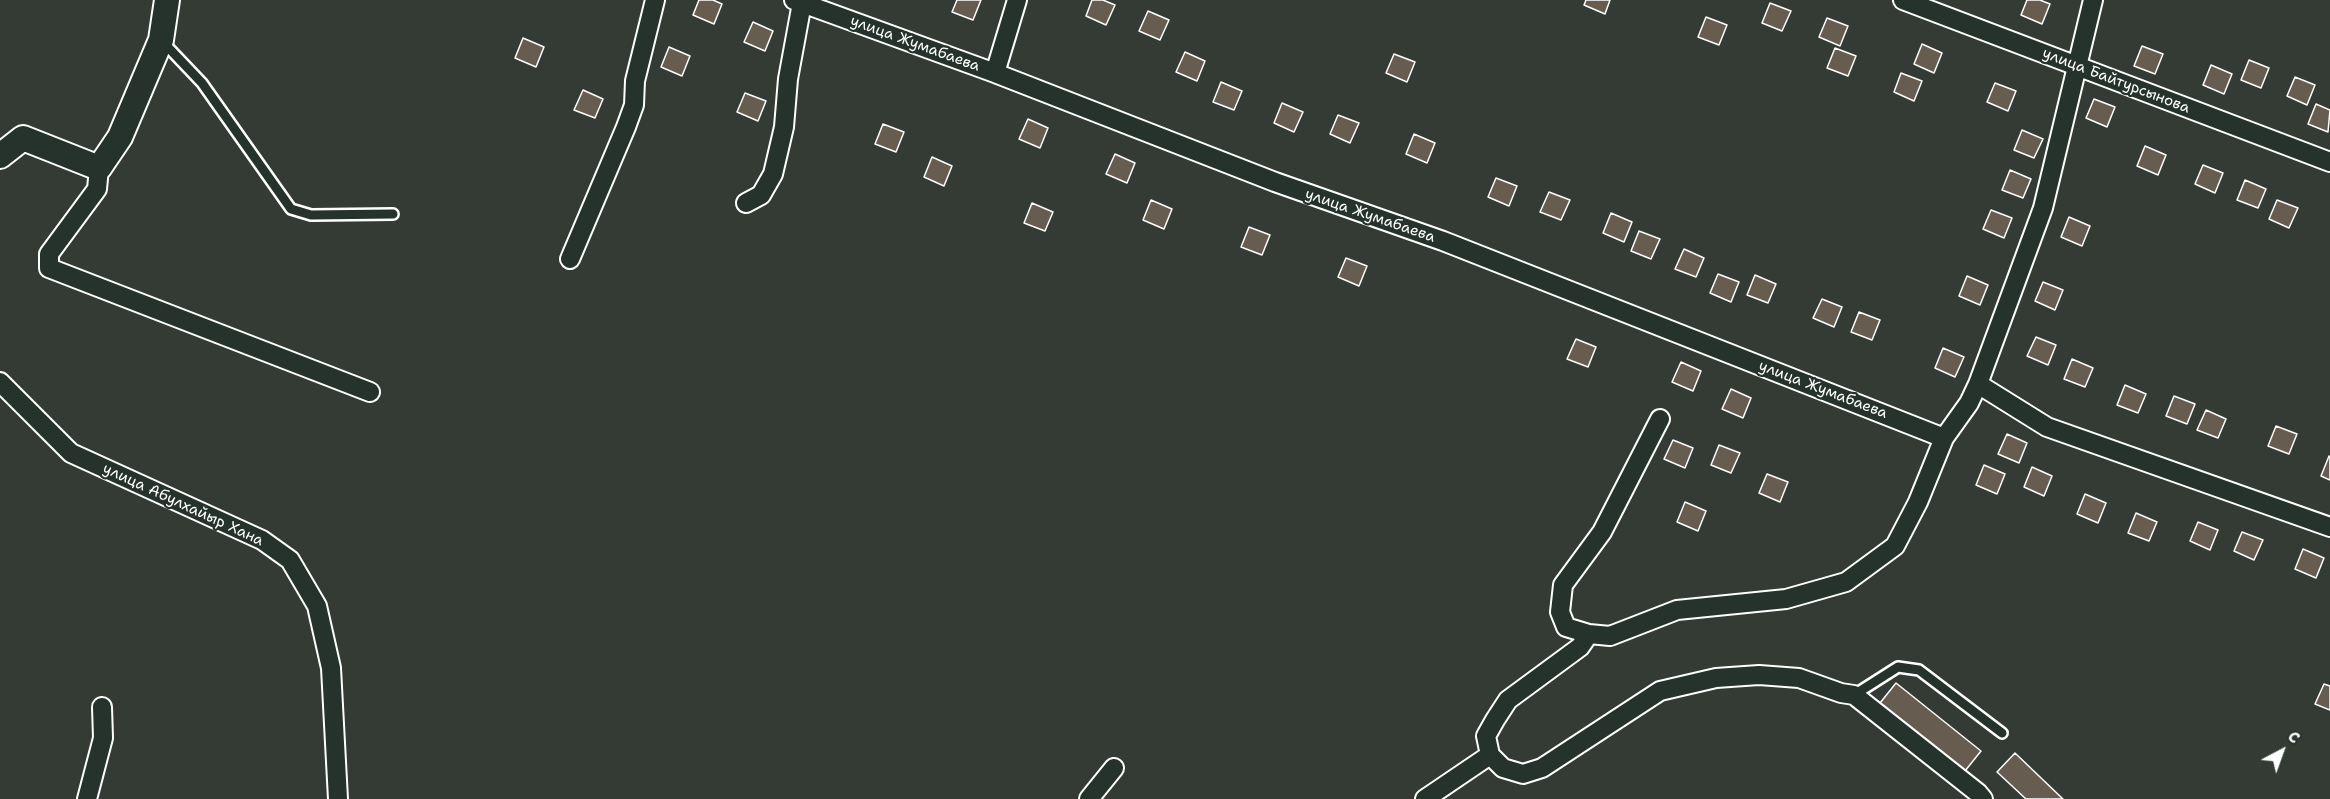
<!DOCTYPE html>
<html>
<head>
<meta charset="utf-8">
<style>
	body { margin:0 }
	#map { position:relative; width:2330px; height:799px; overflow:hidden; background:#333b34; font-family:"Shantell Sans",sans-serif }
	canvas { display:block }
	.north { position:absolute; left:2252px; top:721px; width:60px; height:60px; -webkit-text-stroke:4px #26332d; paint-order:stroke; rotate:41deg; font-size:16px; font-weight:700; line-height:24px; text-align:center; color:#fff }
	.north::after { content:''; display:block; margin:auto; width:21px; height:27px; background:#fff; clip-path:polygon(50% 0,100% 100%,50% 72%,0 100%) }
</style>
</head>
<body>
<div id="map">
<canvas width="2330" height="799"></canvas>
<div class="north">С</div>
</div>
<script>
const ctx = document.querySelector('canvas').getContext('2d');
ctx.lineJoin = 'round';
function paint(path, color) { ctx.fillStyle = color; ctx.fill(path, 'evenodd'); }
const toPath = rows => new Path2D(rows.map(r => 'M' + r).join(''));
function strokePath(path, color, width, dash) { ctx.strokeStyle = color; ctx.lineWidth = width; ctx.lineCap = dash ? 'butt' : 'round'; ctx.setLineDash(dash || []); ctx.stroke(path); }
function drawText(font, color, halo, rows, align = 'center') {
  ctx.font = font + ' "Shantell Sans",sans-serif'; ctx.lineWidth = 4.5; ctx.setLineDash([]); ctx.textBaseline = 'middle'; ctx.strokeStyle = halo; ctx.fillStyle = color; for (const [text, x, y, turn = 0] of rows) {
    ctx.save(); ctx.translate(x, y); ctx.rotate((+turn || 0) * Math.PI / 180); ctx.textAlign = isNaN(turn) ? turn : align; if (halo) ctx.strokeText(text, 0, 0); ctx.fillText(text, 0, 0); ctx.restore();
  }
}
const building = toPath([
	[699,0,713,0,722,4,714,24,693,15,699,0],
	[957,0,981,0,973,20,952,12,957,0],
	[1092,0,1103,0,1115,5,1106,25,1086,16,1092,0],
	[1586,0,1610,0,1605,14,1584,5,1586,0],
	[2027,0,2040,0,2050,4,2042,24,2021,15,2027,0],
	[1770,3,1791,11,1782,31,1762,23,1770,3],
	[1148,11,1169,20,1160,40,1139,31,1148,11],
	[1706,17,1727,25,1719,45,1698,37,1706,17],
	[1827,18,1848,26,1840,46,1819,37,1827,18],
	[753,22,773,31,765,51,744,42,753,22],
	[523,38,544,47,536,67,515,58,523,38],
	[1922,44,1942,53,1934,73,1914,64,1922,44],
	[2142,46,2163,54,2155,74,2134,66,2142,46],
	[669,47,690,56,682,76,661,67,669,47],
	[1835,48,1856,56,1848,76,1827,68,1835,48],
	[1185,52,1205,61,1197,81,1176,72,1185,52],
	[1394,54,1415,62,1407,82,1386,73,1394,54],
	[2249,60,2269,68,2261,88,2241,80,2249,60],
	[2211,65,2232,74,2224,94,2203,85,2211,65],
	[1901,73,1922,81,1914,101,1894,92,1901,73],
	[2295,77,2315,85,2307,105,2287,96,2295,77],
	[1221,82,1242,91,1234,110,1213,102,1221,82],
	[1995,83,2016,91,2008,111,1987,102,1995,83],
	[583,90,603,99,595,118,574,110,583,90],
	[745,93,766,101,758,121,737,112,745,93],
	[2094,99,2115,107,2107,127,2086,118,2094,99],
	[1282,103,1303,112,1294,132,1274,123,1282,103],
	[2316,104,2330,110,2328,132,2308,124,2316,104],
	[1338,115,1359,123,1350,143,1330,134,1338,115],
	[1028,119,1048,128,1040,148,1019,139,1028,119],
	[883,124,904,132,896,152,875,144,883,124],
	[2022,130,2043,139,2034,158,2014,150,2022,130],
	[1414,134,1435,143,1427,163,1406,154,1414,134],
	[2145,146,2166,155,2158,175,2137,166,2145,146],
	[1115,154,1135,163,1127,183,1106,174,1115,154],
	[932,157,952,166,944,186,924,177,932,157],
	[2203,165,2223,173,2215,193,2195,184,2203,165],
	[2010,170,2031,179,2023,198,2002,190,2010,170],
	[1496,178,1517,186,1509,206,1488,197,1496,178],
	[2245,180,2266,189,2258,208,2237,200,2245,180],
	[1549,192,1570,200,1561,220,1540,212,1549,192],
	[1151,200,1172,209,1164,229,1143,220,1151,200],
	[2277,200,2298,208,2289,228,2269,219,2277,200],
	[1032,203,1053,212,1045,231,1024,223,1032,203],
	[1991,210,2012,218,2004,238,1983,229,1991,210],
	[1611,213,1632,222,1624,242,1603,233,1611,213],
	[2069,217,2090,226,2082,246,2061,237,2069,217],
	[1249,227,1270,235,1262,255,1241,247,1249,227],
	[1639,231,1660,239,1651,259,1631,251,1639,231],
	[1684,249,1704,258,1696,277,1675,269,1684,249],
	[1346,258,1367,266,1359,286,1338,277,1346,258],
	[1718,274,1739,282,1731,302,1710,293,1718,274],
	[1755,275,1776,284,1768,303,1747,295,1755,275],
	[1967,276,1988,285,1980,305,1959,296,1967,276],
	[2043,282,2063,290,2055,310,2035,301,2043,282],
	[1822,299,1842,307,1834,327,1813,318,1822,299],
	[1859,312,1880,320,1872,340,1851,332,1859,312],
	[2036,337,2056,345,2048,365,2027,356,2036,337],
	[1576,339,1596,347,1588,367,1567,359,1576,339],
	[1943,348,1964,357,1955,377,1935,368,1943,348],
	[2072,359,2093,368,2085,387,2064,379,2072,359],
	[1681,362,1701,371,1693,391,1672,382,1681,362],
	[2125,385,2146,394,2138,413,2117,405,2125,385],
	[1731,389,1751,398,1743,418,1722,409,1731,389],
	[2174,396,2195,404,2187,424,2166,416,2174,396],
	[2206,410,2226,419,2218,438,2197,430,2206,410],
	[2276,426,2297,434,2289,454,2268,446,2276,426],
	[2007,434,2027,443,2019,463,1998,454,2007,434],
	[1673,440,1693,448,1685,468,1664,459,1673,440],
	[1719,445,1740,453,1731,473,1711,465,1719,445],
	[2329,456,2330,457,2330,480,2321,476,2329,456],
	[1984,465,2005,474,1997,494,1976,485,1984,465],
	[2032,467,2052,476,2044,496,2024,487,2032,467],
	[1767,474,1788,482,1780,502,1759,493,1767,474],
	[2085,494,2106,503,2098,523,2077,514,2085,494],
	[1685,502,1706,511,1698,531,1677,522,1685,502],
	[2136,513,2157,522,2149,541,2128,533,2136,513],
	[2198,522,2218,530,2210,550,2190,541,2198,522],
	[2242,532,2263,540,2254,560,2234,551,2242,532],
	[2303,549,2324,558,2316,578,2295,569,2303,549],
	[1896,683,1981,751,1965,771,1880,703,1896,683],
	[2324,684,2330,686,2330,710,2315,704,2324,684],
	[2015,753,2063,799,2026,799,1997,772,2015,753]
]);
paint(building, '#665d50');
strokePath(building, '#fff', 1.5);
const service = toPath([
	[163,42,202,83,291,209,311,215,393,214],
	[1854,695,1898,667,1919,670,2002,733]
]);
const minor = toPath([
	[794,0,995,73,1275,182,1443,241,1944,438],
	[1903,0,2330,162],
	[995,73,1017,0],
	[99,168,97,189,49,254,49,268,370,392],
	[746,203,761,195,773,174,784,127,788,79,802,3],
	[570,259,626,127,634,105,635,81,655,0],
	[0,382,71,453,262,540,290,560,317,606,331,668,338,799],
	[1978,384,2047,427,2330,527],
	[1660,419,1602,532,1563,585,1560,612,1566,627,1589,634,1610,636,1677,610,1786,599,1846,582,1895,546,1918,502,1944,438,1969,403,1978,384,2043,208,2093,0],
	[1589,634,1580,647,1508,700,1495,720,1486,736,1490,755,1503,768,1523,774,1542,768,1660,691,1716,678,1759,675,1799,678,1841,693,1854,695,1978,793,1983,799],
	[87,799,103,738,102,707],
	[1089,799,1114,768],
	[1425,799,1490,755]
]);
const tertiary = toPath([
	[0,156,23,138,99,168,120,137,161,40,167,0]
]);
strokePath(service, '#fff', 14);
strokePath(minor, '#fff', 22);
strokePath(tertiary, '#fff', 28);
strokePath(service, '#26332d', 9);
strokePath(minor, '#26332d', 18);
strokePath(tertiary, '#26332d', 24);
drawText('15px', '#fff', '#26332d', [
	["улица Жумабаева",915,44,20],
	["улица Байтурсынова",2116,81,21],
	["улица Жумабаева",1370,216,19],
	["улица Жумабаева",1823,390,21],
	["улица Абулхайыр Хана",183,505,25]
]);
</script>
</body>
</html>
